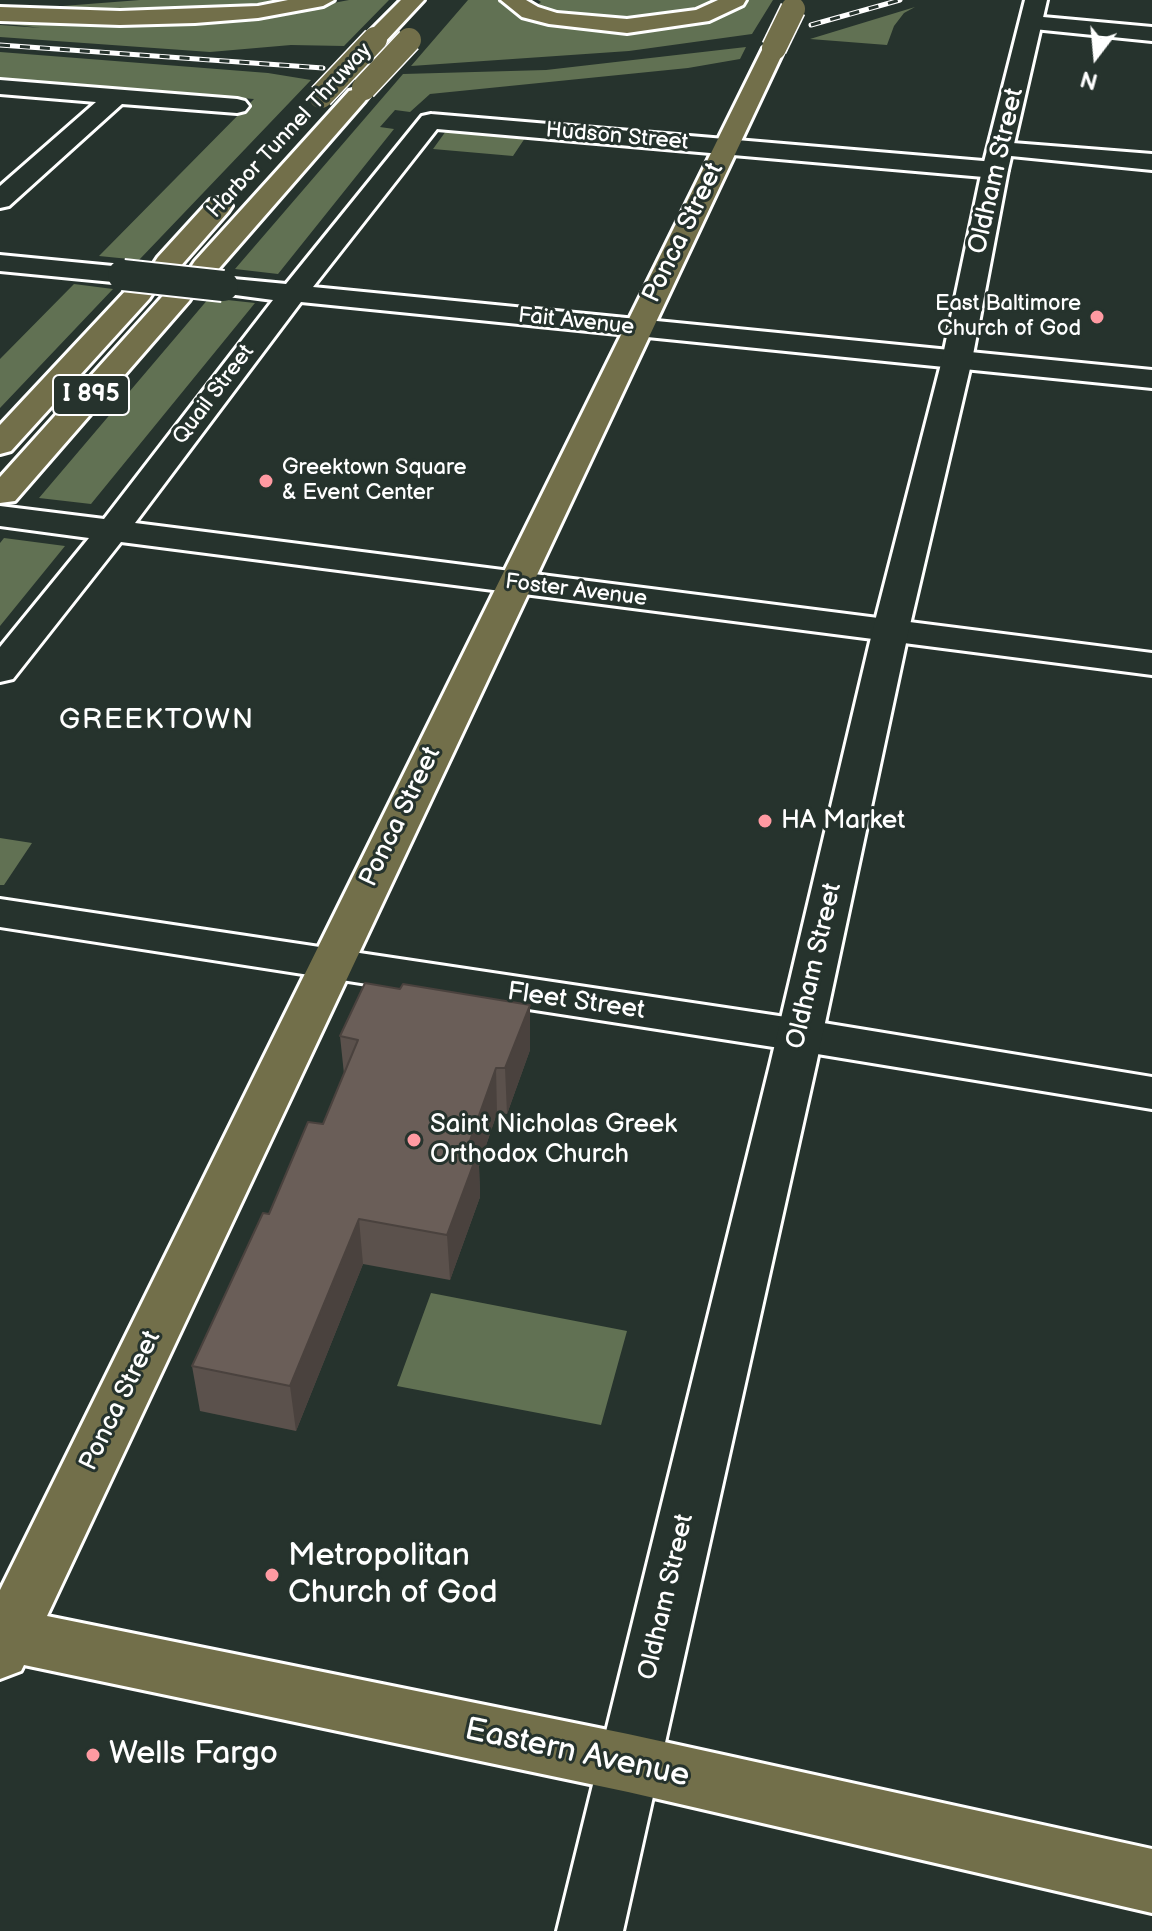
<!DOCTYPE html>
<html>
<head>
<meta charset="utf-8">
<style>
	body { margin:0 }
	#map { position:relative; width:1152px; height:1931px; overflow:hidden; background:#26332d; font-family:"Balsamiq Sans",sans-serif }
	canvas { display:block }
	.north { position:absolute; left:1056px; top:16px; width:80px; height:80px; -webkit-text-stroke:6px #26332d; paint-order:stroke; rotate:196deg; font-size:22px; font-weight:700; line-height:32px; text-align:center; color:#fff }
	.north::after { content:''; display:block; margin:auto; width:28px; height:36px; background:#fff; clip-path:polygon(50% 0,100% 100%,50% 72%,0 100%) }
</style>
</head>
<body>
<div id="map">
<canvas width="1152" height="1931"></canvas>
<div class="north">N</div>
</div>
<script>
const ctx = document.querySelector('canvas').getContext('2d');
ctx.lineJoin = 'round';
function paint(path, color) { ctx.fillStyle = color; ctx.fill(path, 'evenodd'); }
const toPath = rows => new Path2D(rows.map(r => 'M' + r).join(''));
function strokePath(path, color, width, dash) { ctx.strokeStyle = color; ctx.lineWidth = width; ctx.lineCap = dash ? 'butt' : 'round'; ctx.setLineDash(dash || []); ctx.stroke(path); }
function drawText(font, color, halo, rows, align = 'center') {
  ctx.font = font + ' "Balsamiq Sans",sans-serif'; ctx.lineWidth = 6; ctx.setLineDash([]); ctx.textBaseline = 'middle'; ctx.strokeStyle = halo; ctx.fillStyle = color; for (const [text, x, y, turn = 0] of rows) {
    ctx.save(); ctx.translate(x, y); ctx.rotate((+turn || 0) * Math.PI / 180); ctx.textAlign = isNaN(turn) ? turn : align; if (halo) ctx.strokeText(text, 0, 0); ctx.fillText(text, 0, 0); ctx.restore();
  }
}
paint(toPath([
	[140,0,306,0,275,6,142,13,24,9],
	[349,0,389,0,344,46,291,45,210,52,0,37,0,25,41,28,0,23,0,20,265,16],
	[468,0,501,0,522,14,591,27,738,7,747,0,773,0,752,34,629,51,411,66],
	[538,0,720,0,694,12,633,19,562,14,537,5,541,2],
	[915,7,904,13,894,26,887,45,810,39],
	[746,47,740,59,688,68,430,94,410,112,395,110,380,127,394,129,278,274,235,269,403,74,546,70],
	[0,52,268,73,311,80,139,260,99,256,254,99,0,80],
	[446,131,525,138,513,156,433,149],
	[74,284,113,289,0,408,0,359],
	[209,298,255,303,91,504,39,498],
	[4,538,65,546,0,626,0,543],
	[0,838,32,843,4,885,0,885],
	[431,1293,627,1331,601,1425,397,1386]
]), '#617153');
const street = toPath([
	[1032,16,1152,27,1152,41,1024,28,1021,23,1032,16],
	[0,80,237,99,245,101,249,106,245,111,237,113,122,104,9,206,0,208,0,186,96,102,0,94,0,80],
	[431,114,995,162,1004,165,1008,170,1004,175,995,178,437,129,313,287,1152,370,1152,388,301,302,135,523,1152,653,1152,675,121,542,13,679,0,682,0,647,89,538,0,526,0,506,104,519,273,300,213,292,209,286,213,280,223,278,286,284,422,116,431,114],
	[1000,142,1152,154,1152,170,991,154,988,149,991,144,1000,142],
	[0,255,123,267,133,269,137,275,133,281,123,283,0,271,0,255],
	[0,899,799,1019,1152,1077,1152,1109,799,1051,0,927,0,899]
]);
const secondary = toPath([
	[1025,0,1047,0,1008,170,972,360,909,629,816,1065,623,1931,557,1931,770,1065,873,629,942,360,982,170,1025,0]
]);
const primary = toPath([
	[774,41,785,48,47,1616,628,1734,1152,1849,1152,1913,628,1792,24,1665,21,1671,0,1679,0,1590,763,48,774,41]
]);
const highway = toPath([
	[288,0,334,0,323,6,258,18,195,23,120,25,0,21,0,7,120,11,258,6,288,0],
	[401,0,424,0,383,44,367,44,364,39,367,34,401,0],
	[501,0,526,0,538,7,557,13,627,19,696,10,718,0,746,0,743,5,709,21,627,33,549,24,522,17,501,0],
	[357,89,365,91,369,96,365,101,215,273,205,275,195,273,191,267,195,261,349,91,357,89],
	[219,198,228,200,232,206,228,212,178,269,168,271,158,269,154,263,158,257,210,200,219,198],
	[139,285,149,287,153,293,149,299,11,451,0,454,0,425,129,287,139,285],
	[179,287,189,289,193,295,189,301,15,501,0,503,0,477,169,289,179,287]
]);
strokePath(street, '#fff', 6);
strokePath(secondary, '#fff', 6);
strokePath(primary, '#fff', 6);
strokePath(highway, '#fff', 6);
paint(street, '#26332d');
paint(secondary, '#26332d');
paint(primary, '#726f4a');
paint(highway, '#726f4a');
const rail = toPath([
	[811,25,900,0],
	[0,45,323,68]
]);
strokePath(rail, '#fff', 5);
strokePath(rail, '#26332d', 3, [10]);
const streetBridge = toPath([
	[123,275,223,286]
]);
const primaryBridge = toPath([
	[774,48,793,9]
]);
const highwayBridge = toPath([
	[364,88,409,40],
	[321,96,375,39]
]);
strokePath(streetBridge, '#fff', 34, []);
strokePath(primaryBridge, '#fff', 27, []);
strokePath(highwayBridge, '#fff', 27, []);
strokePath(streetBridge, '#26332d', 30);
strokePath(primaryBridge, '#726f4a', 24);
strokePath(highwayBridge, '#726f4a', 24);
paint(toPath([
	[340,1036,530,1050,507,1114,497,1113,479,1166,480,1197,450,1280,363,1264,296,1431,200,1411,192,1366,269,1214,323,1124,344,1074]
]), '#5b514c');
paint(toPath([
	[530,1005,530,1050,507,1114,505,1068],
	[496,1068,497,1113,479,1166,480,1197,450,1280,447,1235,467,1149],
	[359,1219,363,1264,296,1431,290,1386]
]), '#4a423e');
const building = toPath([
	[365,983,400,989,403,984,530,1005,505,1068,496,1068,467,1149,478,1152,447,1235,359,1219,290,1386,192,1366,263,1213,269,1214,308,1122,323,1124,358,1040,340,1036,365,983]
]);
paint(building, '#6a5e58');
strokePath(building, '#4a423e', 2);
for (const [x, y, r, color] of [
	[1097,317,8,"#ff9aa2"],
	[266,481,8,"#ff9aa2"],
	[765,821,8,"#ff9aa2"],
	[414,1140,8,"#ff9aa2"],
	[272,1575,8,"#ff9aa2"],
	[93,1755,8,"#ff9aa2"]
]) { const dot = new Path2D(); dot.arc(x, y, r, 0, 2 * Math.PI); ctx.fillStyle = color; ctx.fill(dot); strokePath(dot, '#26332d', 3); }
drawText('22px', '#fff', '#26332d', [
	["Harbor Tunnel Thruway",290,131,-47],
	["Hudson Street",617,137,5],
	["Fait Avenue",576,322,6],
	["Quail Street",214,395,-53],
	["Foster Avenue",576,591,7]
]);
drawText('22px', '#fff', '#26332d', [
	["East Baltimore",1081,304],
	["Church of God",1081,329],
	["Greektown Square",282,468,"left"],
	["& Event Center",282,493,"left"]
], 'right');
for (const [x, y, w] of [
	[91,395,76]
]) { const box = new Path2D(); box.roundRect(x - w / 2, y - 20, w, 40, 6); ctx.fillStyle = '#26332d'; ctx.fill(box); strokePath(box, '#fff', 2); }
drawText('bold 24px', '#fff', null, [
	["I 895",91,395]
]);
drawText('26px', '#fff', '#26332d', [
	["Oldham Street",997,171,-77],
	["Ponca Street",684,233,-64],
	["Ponca Street",401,817,-64],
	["Oldham Street",815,966,-77],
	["Fleet Street",576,1002,8],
	["Ponca Street",121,1401,-64],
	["Oldham Street",667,1597,-77]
]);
drawText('26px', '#fff', '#26332d', [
	["HA Market",781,821],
	["Saint Nicholas Greek",430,1125],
	["Orthodox Church",430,1155]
], 'left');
ctx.letterSpacing = '2px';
drawText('28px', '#fff', '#26332d', [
	["GREEKTOWN",157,721]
]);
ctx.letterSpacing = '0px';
drawText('32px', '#fff', '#26332d', [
	["Metropolitan",288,1557],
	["Church of God",288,1594],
	["Wells Fargo",109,1755]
], 'left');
drawText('32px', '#fff', '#26332d', [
	["Eastern Avenue",577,1754,12]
]);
</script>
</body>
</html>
